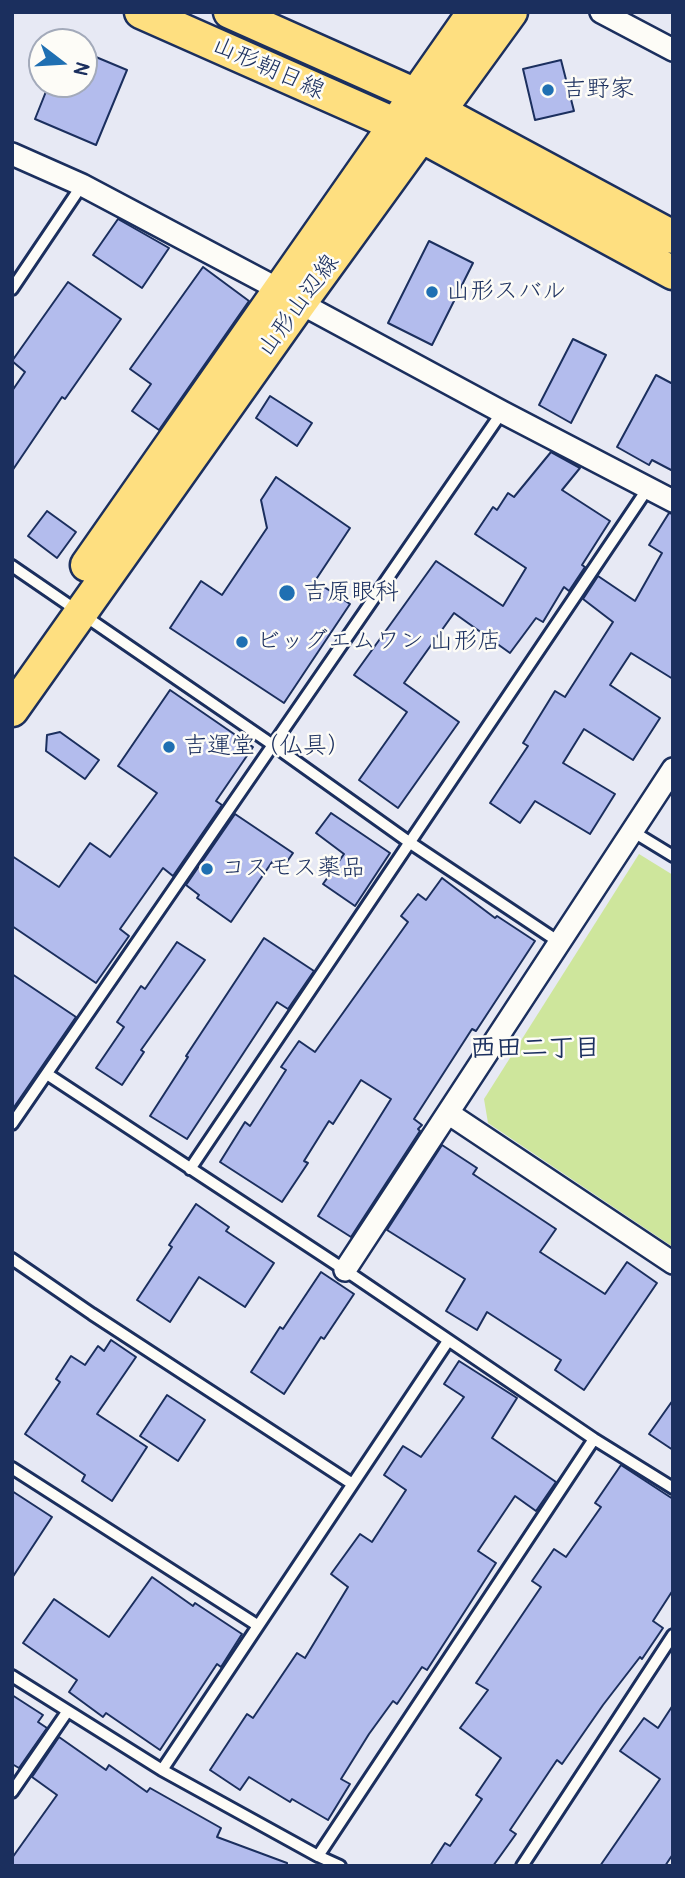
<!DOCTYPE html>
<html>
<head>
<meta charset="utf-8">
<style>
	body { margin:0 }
	#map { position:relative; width:685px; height:1878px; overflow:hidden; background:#e7e9f4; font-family:Pangolin,sans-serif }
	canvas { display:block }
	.frame { position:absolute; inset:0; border:14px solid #1b2f5e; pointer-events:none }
	.north { position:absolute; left:28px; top:28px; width:70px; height:70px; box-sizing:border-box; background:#fdfcf7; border:2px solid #a3aaba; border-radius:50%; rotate:107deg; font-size:19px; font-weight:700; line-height:28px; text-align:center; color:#1b2f5e }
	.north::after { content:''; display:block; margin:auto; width:24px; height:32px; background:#1f6fb2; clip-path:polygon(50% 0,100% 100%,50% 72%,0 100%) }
</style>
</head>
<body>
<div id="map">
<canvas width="685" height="1878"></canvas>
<div class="frame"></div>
<div class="north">N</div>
</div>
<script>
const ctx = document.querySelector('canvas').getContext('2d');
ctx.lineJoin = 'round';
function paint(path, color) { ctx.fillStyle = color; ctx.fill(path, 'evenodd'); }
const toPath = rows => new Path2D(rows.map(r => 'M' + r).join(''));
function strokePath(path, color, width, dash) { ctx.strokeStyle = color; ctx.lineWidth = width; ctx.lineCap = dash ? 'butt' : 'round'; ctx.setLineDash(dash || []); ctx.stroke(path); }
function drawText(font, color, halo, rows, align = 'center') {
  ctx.font = font + ' Pangolin,"Klee One",sans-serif'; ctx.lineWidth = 5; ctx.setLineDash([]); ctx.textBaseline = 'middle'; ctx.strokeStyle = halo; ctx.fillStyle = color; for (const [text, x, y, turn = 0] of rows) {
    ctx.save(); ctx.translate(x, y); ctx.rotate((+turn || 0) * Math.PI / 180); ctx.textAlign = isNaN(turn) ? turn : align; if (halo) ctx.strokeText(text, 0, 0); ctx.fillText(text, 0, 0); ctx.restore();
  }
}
paint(toPath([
	[639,854,673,875,673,1247,488,1123,484,1099]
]), '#cee69c');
const building = toPath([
	[84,52,127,70,96,145,35,119,49,84,84,84,84,52],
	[561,60,574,111,535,120,523,69,561,60],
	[118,219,169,248,142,288,93,255,118,219],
	[429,241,473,263,432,345,388,323,429,241],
	[203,267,249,301,159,430,132,411,151,384,130,369,203,267],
	[68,282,121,319,65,399,62,397,12,471,12,391,25,372,12,361,68,282],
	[573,339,606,355,571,423,539,405,573,339],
	[656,375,673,384,673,471,652,460,649,465,617,447,656,375],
	[270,396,312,423,297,446,256,418,270,396],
	[551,452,580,468,562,490,610,521,582,565,585,567,569,591,564,587,543,622,536,618,510,653,454,613,404,683,459,722,398,808,359,780,407,712,354,675,436,561,503,606,526,568,475,534,493,507,497,510,508,493,514,497,551,452],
	[276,477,350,528,315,581,350,604,284,703,170,628,201,581,222,595,267,528,261,500,276,477],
	[47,511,76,532,57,558,28,536,47,511],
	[669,513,673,514,673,679,631,653,610,685,660,718,633,760,584,729,563,763,615,794,590,834,535,801,520,823,490,803,528,746,523,743,555,691,565,697,613,622,583,599,598,576,635,601,662,553,649,545,669,513],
	[170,690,253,747,216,801,222,805,173,876,163,868,120,929,129,936,96,983,12,926,12,856,59,887,90,843,110,857,157,793,118,766,170,690],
	[60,732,99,760,85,779,46,751,47,735,60,732],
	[331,813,390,853,355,906,323,884,344,854,316,833,331,813],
	[235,814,293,853,282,869,272,862,231,922,197,898,199,895,186,885,235,814],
	[442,878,495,918,497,916,535,941,476,1031,472,1029,414,1119,422,1125,418,1129,420,1131,351,1237,318,1216,391,1099,361,1080,333,1124,329,1121,304,1161,308,1163,282,1202,220,1162,245,1122,250,1126,286,1070,281,1067,299,1041,315,1052,408,922,401,916,418,894,426,900,442,878],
	[264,938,314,971,288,1009,277,1002,187,1139,150,1116,188,1057,186,1056,264,938],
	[177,942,205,960,141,1050,144,1052,122,1085,96,1068,124,1027,117,1022,141,986,145,989,177,942],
	[12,974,76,1017,12,1110,12,974],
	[442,1145,477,1168,473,1174,556,1229,540,1252,605,1294,627,1262,657,1283,584,1390,555,1370,561,1360,487,1312,477,1330,446,1311,465,1279,387,1230,442,1145],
	[196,1204,229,1227,226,1231,274,1263,245,1307,199,1277,170,1322,137,1300,172,1247,169,1245,196,1204],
	[321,1272,354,1294,324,1339,321,1337,284,1394,251,1372,280,1327,283,1329,321,1272],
	[111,1340,136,1357,97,1414,147,1447,112,1501,82,1481,85,1475,25,1434,60,1382,56,1379,71,1356,85,1365,98,1346,104,1351,111,1340],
	[459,1361,517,1398,492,1438,556,1482,536,1511,515,1496,478,1551,496,1563,427,1670,422,1667,397,1704,393,1701,369,1734,341,1779,350,1784,328,1820,292,1799,290,1802,249,1777,240,1790,210,1770,247,1714,253,1718,297,1653,305,1658,348,1587,331,1574,360,1534,372,1542,406,1490,384,1475,403,1446,421,1457,464,1397,444,1384,459,1361],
	[167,1395,205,1420,178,1461,140,1436,167,1395],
	[673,1400,673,1450,649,1434,673,1400],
	[621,1465,673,1499,673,1590,653,1621,663,1628,642,1659,640,1657,603,1705,562,1764,557,1760,510,1830,516,1834,493,1866,430,1866,445,1843,450,1846,482,1799,476,1795,501,1758,460,1728,488,1690,476,1683,541,1587,532,1581,554,1549,566,1557,601,1507,595,1503,621,1465],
	[12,1491,52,1517,12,1578,12,1491],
	[152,1577,193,1606,195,1603,242,1634,221,1667,217,1664,160,1750,106,1713,103,1717,69,1692,77,1680,23,1643,54,1599,109,1637,152,1577],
	[12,1695,43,1715,38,1722,47,1728,19,1768,12,1764,12,1695],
	[673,1705,673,1854,665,1866,600,1866,660,1779,620,1751,644,1718,658,1728,673,1705],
	[59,1737,106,1770,109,1765,147,1792,150,1788,221,1828,217,1837,287,1863,287,1866,12,1866,12,1858,57,1795,32,1777,59,1737]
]);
paint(building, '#b3bced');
strokePath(building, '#1b2f5e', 2);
const lane = toPath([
	[12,289,82,185],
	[12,566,273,745,409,842,559,942],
	[632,831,673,856],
	[47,1074,345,1270,594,1439,673,1488],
	[12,1124,502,412],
	[190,1169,648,488],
	[12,1259,92,1314,351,1483],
	[12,1468,257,1625],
	[12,1676,162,1770,318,1856,340,1866],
	[162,1770,448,1341],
	[12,1792,67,1712],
	[318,1856,594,1439],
	[522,1866,673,1635]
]);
const street = toPath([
	[601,12,673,50],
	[12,154,82,185,280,290,300,303,502,412,673,501],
	[448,1113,673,1263],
	[345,1270,673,769]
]);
const primary = toPath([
	[141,12,421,136,673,273],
	[230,12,416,95,441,112,673,237],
	[87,565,474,12],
	[12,710,300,303,511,12]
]);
strokePath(lane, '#1b2f5e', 16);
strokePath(street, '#1b2f5e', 26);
strokePath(primary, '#1b2f5e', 37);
strokePath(lane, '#fdfcf7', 10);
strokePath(street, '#fdfcf7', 21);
strokePath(primary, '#fedf80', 32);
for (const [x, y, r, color] of [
	[548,90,7,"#1f6fb2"],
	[432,292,7,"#1f6fb2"],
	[287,593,9,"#1f6fb2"],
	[242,642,7,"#1f6fb2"],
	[169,747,7,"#1f6fb2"],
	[207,869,7,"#1f6fb2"]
]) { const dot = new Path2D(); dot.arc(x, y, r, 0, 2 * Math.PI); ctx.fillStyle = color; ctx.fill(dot); strokePath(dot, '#fdfcf7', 2.5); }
drawText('24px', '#1b2f5e', '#fdfcf7', [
	["山形朝日線",268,69,24],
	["山形山辺線",299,306,-54]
]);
drawText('24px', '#1b2f5e', '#fdfcf7', [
	["吉野家",562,90],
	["山形スバル",446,292],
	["吉原眼科",303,593],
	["ビッグエムワン 山形店",256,642],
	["吉運堂（仏具）",183,747],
	["コスモス薬品",221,869]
], 'left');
drawText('bold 26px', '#1b2f5e', '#fdfcf7', [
	["西田二丁目",535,1049]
]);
</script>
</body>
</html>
